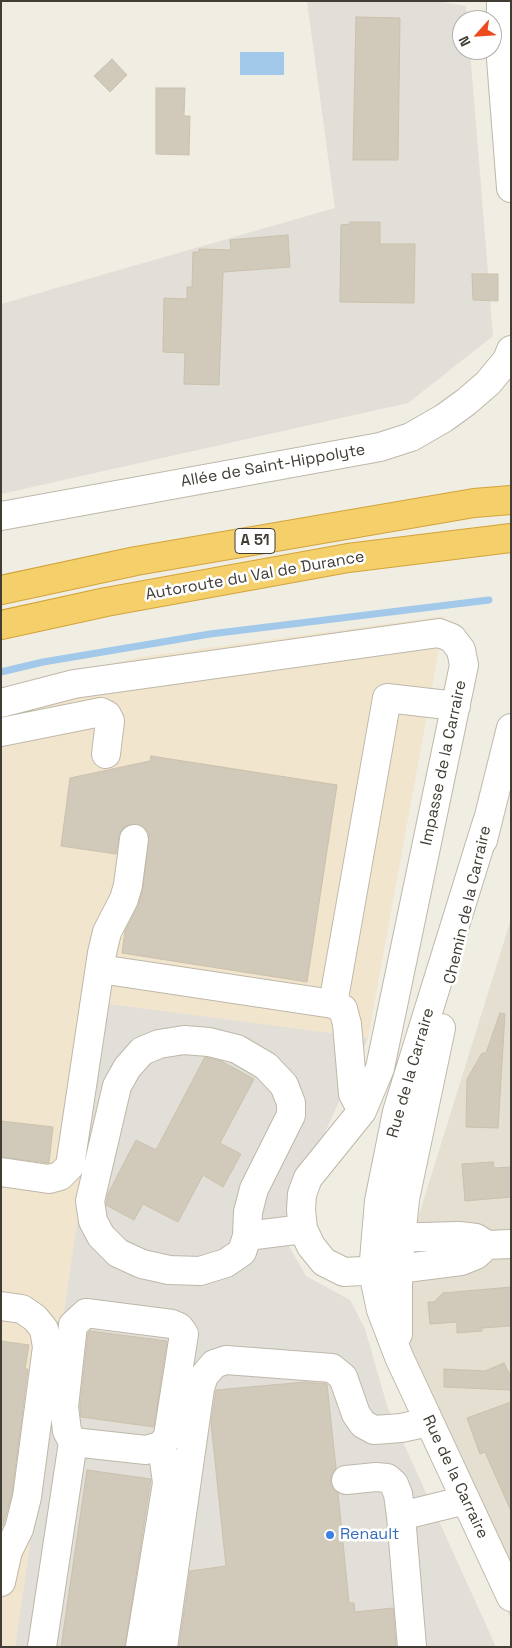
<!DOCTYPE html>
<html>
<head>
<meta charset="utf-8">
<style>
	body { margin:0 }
	#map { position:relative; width:512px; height:1648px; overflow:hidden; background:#f0ede3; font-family:"Space Grotesk",sans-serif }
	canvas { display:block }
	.frame { position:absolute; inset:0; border:2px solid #413d34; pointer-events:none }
	.north { position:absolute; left:452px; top:10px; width:50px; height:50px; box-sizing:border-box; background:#fff; border:1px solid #b3b1ae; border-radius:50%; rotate:244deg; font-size:14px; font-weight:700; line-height:20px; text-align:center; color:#413d34 }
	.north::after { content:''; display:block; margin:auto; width:18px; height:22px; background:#eb4b1f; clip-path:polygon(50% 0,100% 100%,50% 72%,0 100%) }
</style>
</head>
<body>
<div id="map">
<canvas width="512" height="1648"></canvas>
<div class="frame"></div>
<div class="north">N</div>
</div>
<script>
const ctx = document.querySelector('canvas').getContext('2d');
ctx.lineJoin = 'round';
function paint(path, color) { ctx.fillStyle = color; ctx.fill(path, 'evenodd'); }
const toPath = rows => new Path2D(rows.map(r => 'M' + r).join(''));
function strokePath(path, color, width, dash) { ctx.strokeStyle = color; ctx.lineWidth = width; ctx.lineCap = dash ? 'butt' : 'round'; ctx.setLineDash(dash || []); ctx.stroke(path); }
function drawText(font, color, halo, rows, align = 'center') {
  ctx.font = font + ' "Space Grotesk",sans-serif'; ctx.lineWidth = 5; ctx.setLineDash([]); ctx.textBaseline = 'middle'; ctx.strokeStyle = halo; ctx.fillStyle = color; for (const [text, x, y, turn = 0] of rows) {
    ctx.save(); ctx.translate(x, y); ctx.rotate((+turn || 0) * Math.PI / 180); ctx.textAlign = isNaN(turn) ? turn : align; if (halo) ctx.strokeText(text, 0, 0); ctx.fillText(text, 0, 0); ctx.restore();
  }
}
paint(toPath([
	[511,919,511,1621,405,1337,418,1218]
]), '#e4dfd1');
paint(toPath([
	[445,616,368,1038,109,1005,15,1647,1,1647,1,689,140,657]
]), '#f2e5ce');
paint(toPath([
	[307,1,437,1,466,6,467,20,462,20,462,50,470,50,493,336,408,403,1,494,1,304,335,208],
	[109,1004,368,1038,280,1231,306,1276,350,1300,365,1329,388,1409,496,1647,15,1647]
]), '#e2ded8');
paint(toPath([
	[240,52,284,52,284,75,240,75]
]), '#a2c8ea');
strokePath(toPath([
	[1,672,43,662,210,634,489,600]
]), '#a2c8ea', 7);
const building = toPath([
	[356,17,400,18,398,160,353,160,356,17],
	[112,59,127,75,110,92,94,76,112,59],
	[156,88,185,88,184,116,190,116,189,155,156,154,156,88],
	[350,222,380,222,380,244,415,244,414,303,340,302,341,225,350,224,350,222],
	[288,235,290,267,223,272,219,385,184,384,185,353,163,352,164,298,187,299,187,287,192,287,193,252,199,252,199,249,231,250,230,240,288,235],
	[472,274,498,274,498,301,473,300,472,274],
	[151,756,337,785,307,982,122,953,125,931,138,906,143,889,149,833,143,826,136,824,128,825,121,830,119,836,116,854,61,846,70,778,150,761,151,756],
	[500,1013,505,1014,498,1128,466,1127,467,1079,482,1053,486,1053,500,1013],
	[205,1057,221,1061,254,1079,220,1143,241,1154,223,1187,203,1175,178,1222,143,1204,134,1220,106,1205,108,1194,136,1140,156,1150,205,1057],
	[1,1121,53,1127,49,1163,1,1157,1,1121],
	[493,1162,494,1168,511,1167,511,1197,465,1201,462,1164,493,1162],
	[511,1287,511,1326,482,1328,482,1331,457,1333,457,1322,430,1324,428,1302,434,1302,443,1293,511,1287],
	[90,1331,167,1341,154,1427,81,1417,80,1407,88,1333,90,1331],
	[1,1341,29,1345,25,1369,28,1369,12,1494,3,1526,1,1526,1,1341],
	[504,1363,511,1377,511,1390,444,1387,444,1369,485,1371,504,1363],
	[305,1382,327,1384,336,1468,330,1481,333,1489,338,1493,349,1603,354,1603,355,1612,393,1608,396,1647,179,1647,190,1571,226,1566,211,1423,216,1390,305,1382],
	[511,1402,511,1511,485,1452,480,1454,467,1418,511,1402],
	[87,1470,151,1479,125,1647,61,1647,87,1470]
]);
paint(building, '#d1c9b9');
strokePath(building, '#cbc1ad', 1);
const minor = toPath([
	[501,1,501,59,511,188],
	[1,516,380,447,411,437,444,418,466,402,488,383,507,360,511,350],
	[1,703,74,684,439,633,452,638,461,650,464,665,380,1068,362,1111,308,1178,302,1194,301,1210,303,1229,311,1246,324,1262,344,1272,398,1269,461,1261,476,1255,487,1245],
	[1,732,101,712,107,715,110,721,106,754],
	[487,822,397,1112,379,1201,373,1272,381,1310,399,1357,511,1597],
	[483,840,511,728],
	[100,969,333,1004,343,1009,347,1024,353,1094,362,1111],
	[333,1004,387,698,456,706],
	[1,1172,49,1179,60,1176,70,1166,102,953,107,932,124,899,128,885,134,839],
	[247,1236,242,1252,226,1263,200,1271,169,1270,142,1264,118,1253,101,1236,93,1221,90,1201,117,1086,127,1068,142,1051,159,1044,184,1040,209,1042,237,1049,266,1066,284,1085,291,1103,291,1115,254,1189,248,1212,247,1236,303,1229],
	[384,1238,459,1236,476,1238,487,1245,511,1244],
	[1,1306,22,1309,35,1318,44,1329,47,1347,27,1497,19,1529,8,1551,1,1582],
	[398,1334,398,1269,405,1199,441,1028],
	[346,1480,376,1477,387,1478,394,1484,398,1494,401,1516],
	[42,1647,73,1442,67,1431,64,1407,73,1325,86,1313,172,1324,179,1327,184,1334,168,1436,162,1445,146,1450,73,1442],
	[140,1647,167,1483,162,1445],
	[163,1647,200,1388,204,1376,214,1364,226,1360,332,1368,343,1377,356,1414,363,1424,374,1430,401,1428,429,1422],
	[412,1647,401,1516,466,1500]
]);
const highway = toPath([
	[1,590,136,561,474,503,511,500],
	[1,625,106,602,348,558,511,538]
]);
strokePath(minor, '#beb8a9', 30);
strokePath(highway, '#d2a43b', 30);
strokePath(minor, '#fff', 28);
strokePath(highway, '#f4cf6a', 28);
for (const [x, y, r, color] of [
	[330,1535,5,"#3f7fe0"]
]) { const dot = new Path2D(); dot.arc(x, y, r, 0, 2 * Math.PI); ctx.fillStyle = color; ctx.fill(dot); strokePath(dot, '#fff', 2); }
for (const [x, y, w] of [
	[255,541,40]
]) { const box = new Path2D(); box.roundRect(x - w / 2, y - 12.5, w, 25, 4); ctx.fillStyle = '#fff'; ctx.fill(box); strokePath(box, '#413d34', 1); }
drawText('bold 15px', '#413d34', null, [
	["A 51",255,541]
]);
drawText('16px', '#413d34', '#fff', [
	["Allée de Saint-Hippolyte",273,466,-10],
	["Autoroute du Val de Durance",255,576,-10],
	["Impasse de la Carraire",444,763,-78],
	["Chemin de la Carraire",468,905,-77],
	["Rue de la Carraire",411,1073,-74],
	["Rue de la Carraire",455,1477,65]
]);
drawText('16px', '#366cbe', '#fff', [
	["Renault",340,1535]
], 'left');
</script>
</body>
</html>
